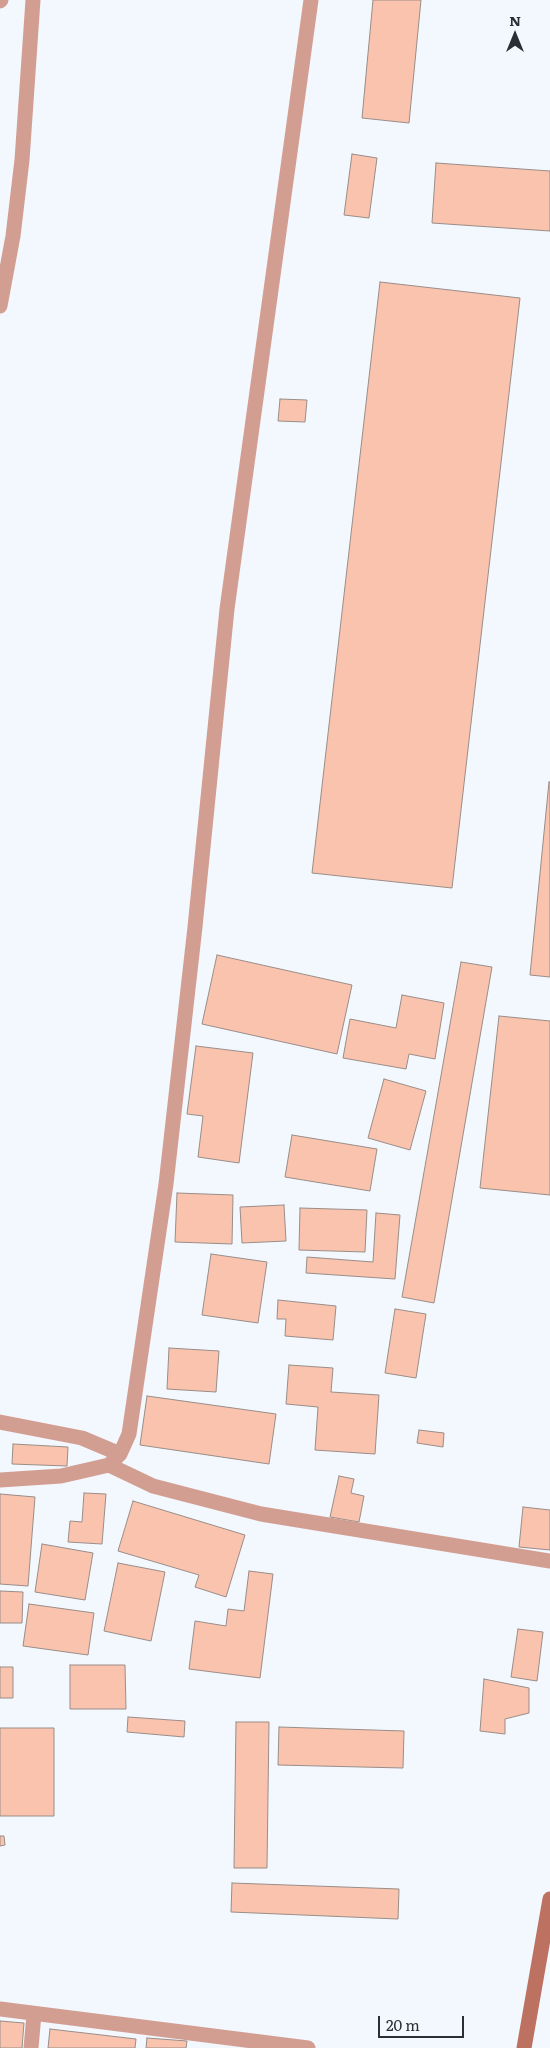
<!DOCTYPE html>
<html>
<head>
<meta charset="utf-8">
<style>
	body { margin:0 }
	#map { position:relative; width:550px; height:2048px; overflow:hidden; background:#f3f7fe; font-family:Literata,serif }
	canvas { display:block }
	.north { position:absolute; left:490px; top:10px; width:50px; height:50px; -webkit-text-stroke:4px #f3f7fe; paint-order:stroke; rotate:0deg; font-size:14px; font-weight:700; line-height:20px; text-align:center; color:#2b2e32 }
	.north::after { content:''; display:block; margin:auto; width:18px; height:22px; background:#2b2e32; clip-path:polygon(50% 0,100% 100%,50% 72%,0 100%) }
	.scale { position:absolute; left:378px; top:2016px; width:86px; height:22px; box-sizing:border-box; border:2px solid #2b2e32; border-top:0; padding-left:6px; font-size:15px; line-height:18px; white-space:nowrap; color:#2b2e32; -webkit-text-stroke:4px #f3f7fe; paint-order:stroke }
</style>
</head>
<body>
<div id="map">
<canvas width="550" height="2048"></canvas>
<div class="north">N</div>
<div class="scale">20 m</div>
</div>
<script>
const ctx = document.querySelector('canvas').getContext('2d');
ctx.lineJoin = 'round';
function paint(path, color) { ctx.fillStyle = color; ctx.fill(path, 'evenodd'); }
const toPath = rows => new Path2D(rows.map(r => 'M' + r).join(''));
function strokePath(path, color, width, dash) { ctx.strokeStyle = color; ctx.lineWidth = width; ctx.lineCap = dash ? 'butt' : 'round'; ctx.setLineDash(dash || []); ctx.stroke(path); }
const building = toPath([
	[373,0,421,0,409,123,362,118,373,0],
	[352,154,377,158,369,218,344,215,352,154],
	[436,163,550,171,550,231,432,223,436,163],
	[380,282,520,298,452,888,312,873,380,282],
	[280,399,307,400,305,422,278,421,280,399],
	[549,782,550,782,550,977,530,975,549,782],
	[217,955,352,985,337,1054,202,1024,217,955],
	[461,962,492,967,434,1303,402,1297,461,962],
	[402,995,444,1003,435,1059,409,1054,406,1069,343,1058,350,1019,396,1028,402,995],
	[499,1016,550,1021,550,1195,480,1188,499,1016],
	[196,1046,253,1053,239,1163,198,1157,203,1116,187,1114,196,1046],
	[384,1079,426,1091,410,1150,368,1138,384,1079],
	[292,1135,377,1149,370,1191,285,1177,292,1135],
	[177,1193,233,1195,232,1244,175,1242,177,1193],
	[284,1205,286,1241,242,1243,240,1207,284,1205],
	[300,1208,367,1210,365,1252,299,1250,300,1208],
	[376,1213,400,1215,395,1279,306,1273,307,1257,373,1262,376,1213],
	[211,1254,267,1262,258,1323,202,1315,211,1254],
	[278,1300,336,1306,333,1340,285,1336,286,1319,277,1319,278,1300],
	[395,1309,426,1314,416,1378,385,1373,395,1309],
	[169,1348,219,1351,216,1392,167,1389,169,1348],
	[289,1365,333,1368,331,1392,379,1395,375,1454,315,1450,318,1407,286,1404,289,1365],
	[147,1396,276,1414,269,1464,140,1445,147,1396],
	[419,1430,444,1433,443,1447,417,1443,419,1430],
	[13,1444,68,1447,67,1466,12,1464,13,1444],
	[339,1476,354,1479,351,1493,364,1496,359,1522,330,1517,339,1476],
	[84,1493,106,1494,102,1544,68,1542,70,1521,82,1522,84,1493],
	[0,1494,35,1497,28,1586,0,1584,0,1494],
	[133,1501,245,1535,226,1597,195,1587,199,1575,118,1551,133,1501],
	[523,1507,550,1510,550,1550,519,1547,523,1507],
	[42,1544,93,1553,85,1600,35,1592,42,1544],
	[118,1563,165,1572,151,1641,104,1631,118,1563],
	[249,1571,273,1574,260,1678,189,1669,195,1621,226,1626,228,1609,244,1611,249,1571],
	[0,1591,23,1592,22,1623,0,1623,0,1591],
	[29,1604,94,1613,88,1655,23,1646,29,1604],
	[518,1629,543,1632,537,1681,511,1677,518,1629],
	[70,1665,125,1665,126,1709,70,1709,70,1665],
	[0,1667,13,1667,13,1698,0,1698,0,1667],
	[484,1679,529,1688,529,1713,505,1719,505,1734,480,1731,484,1679],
	[128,1717,185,1721,184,1737,127,1732,128,1717],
	[236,1722,269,1722,267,1868,234,1868,236,1722],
	[279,1727,404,1731,403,1768,278,1765,279,1727],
	[0,1728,54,1728,54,1816,0,1816,0,1728],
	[0,1836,4,1836,5,1845,0,1846,0,1836],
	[232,1883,399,1889,398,1919,231,1912,232,1883],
	[0,2021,24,2023,22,2048,0,2048,0,2021],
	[50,2029,136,2039,135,2048,48,2048,50,2029],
	[147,2038,187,2041,186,2048,146,2048,147,2038]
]);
paint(building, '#fac3ae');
strokePath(building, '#998d88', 1);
strokePath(toPath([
	[0,1,1,0],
	[0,306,13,236,22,160,33,0],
	[0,1422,82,1438,120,1454],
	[109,1465,153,1486,261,1514,550,1561],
	[0,1480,61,1476,109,1465,120,1454,129,1434,166,1184,195,927,227,609,311,0],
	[0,2009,308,2048],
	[31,2048,34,2014]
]), '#d39e92', 15);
strokePath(toPath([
	[524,2048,550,1899]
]), '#bd7161', 15);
</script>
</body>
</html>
